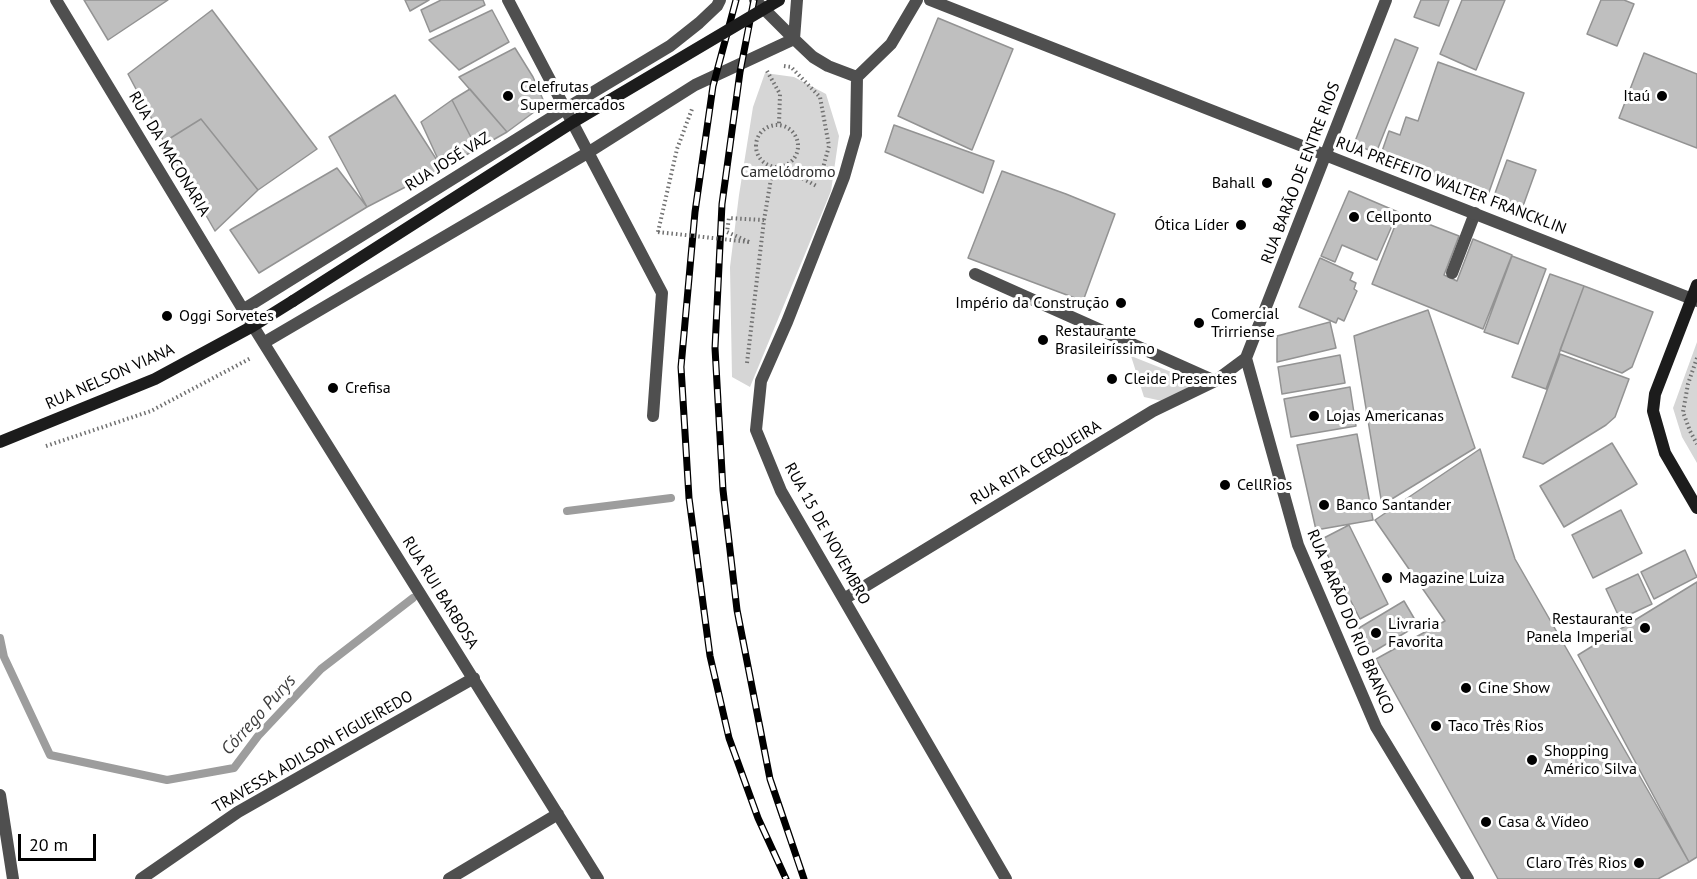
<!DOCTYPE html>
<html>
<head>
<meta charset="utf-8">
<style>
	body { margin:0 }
	#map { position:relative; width:1697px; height:879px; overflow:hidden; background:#fff; font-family:"PT Sans",sans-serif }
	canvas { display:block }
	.scale { position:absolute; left:18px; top:834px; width:78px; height:27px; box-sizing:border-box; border:3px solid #000; border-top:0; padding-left:8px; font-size:18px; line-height:21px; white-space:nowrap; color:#000; -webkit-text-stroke:4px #fff; paint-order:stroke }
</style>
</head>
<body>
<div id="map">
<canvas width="1697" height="879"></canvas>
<div class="scale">20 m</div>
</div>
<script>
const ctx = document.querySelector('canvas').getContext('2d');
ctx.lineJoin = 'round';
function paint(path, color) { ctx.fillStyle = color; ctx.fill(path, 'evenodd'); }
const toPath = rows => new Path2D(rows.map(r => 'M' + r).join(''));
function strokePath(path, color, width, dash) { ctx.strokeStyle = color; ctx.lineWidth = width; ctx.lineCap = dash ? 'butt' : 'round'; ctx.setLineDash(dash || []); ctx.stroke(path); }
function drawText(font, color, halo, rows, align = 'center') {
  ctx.font = font + ' "PT Sans",sans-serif'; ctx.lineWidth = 6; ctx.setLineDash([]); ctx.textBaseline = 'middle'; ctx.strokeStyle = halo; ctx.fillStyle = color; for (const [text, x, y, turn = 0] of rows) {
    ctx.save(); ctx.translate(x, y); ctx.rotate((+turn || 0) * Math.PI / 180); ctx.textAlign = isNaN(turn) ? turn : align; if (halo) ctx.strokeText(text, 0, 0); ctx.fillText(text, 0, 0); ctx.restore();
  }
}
paint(toPath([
	[765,73,794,77,826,94,839,136,831,191,750,387,732,377,730,267,739,195,753,107],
	[1697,342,1697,463,1682,437,1673,408],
	[1131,356,1194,381,1187,388,1162,401,1144,397]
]), '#d6d6d6');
strokePath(toPath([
	[567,511,671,498],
	[0,638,4,657,50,755,167,780,234,768,258,736,321,669,413,598]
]), '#9d9d9d', 8);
const building = toPath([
	[84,0,168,0,108,40,84,0],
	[405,0,429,0,410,11,405,0],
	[441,0,483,0,485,5,430,32,421,10,441,0],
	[1421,0,1449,0,1439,26,1414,17,1421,0],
	[1462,0,1505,0,1476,70,1440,54,1462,0],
	[1601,0,1624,0,1634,4,1617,46,1587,34,1601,0],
	[212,10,317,149,258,190,201,119,164,142,128,74,212,10],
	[492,10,509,42,459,70,429,40,492,10],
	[938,18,1013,49,972,150,898,116,938,18],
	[1395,39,1418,48,1376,153,1354,144,1395,39],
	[515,48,533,77,545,104,507,132,459,77,515,48],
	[1644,53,1697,74,1697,148,1619,118,1644,53],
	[1438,62,1524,93,1488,195,1380,157,1389,131,1400,135,1406,117,1418,121,1438,62],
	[470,89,507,132,477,149,452,100,470,89],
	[395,95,442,168,367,207,329,137,395,95],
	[452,100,477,149,442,168,421,122,452,100],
	[201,119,258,190,215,231,164,142,201,119],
	[894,125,994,161,983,193,885,152,894,125],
	[1507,160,1536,170,1523,206,1494,196,1507,160],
	[337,168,367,207,259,273,230,230,337,168],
	[1002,171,1066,194,1115,214,1083,301,968,258,1002,171],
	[1349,191,1398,212,1377,260,1342,245,1335,262,1321,256,1349,191],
	[1400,213,1459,236,1444,275,1457,281,1473,239,1512,255,1483,329,1372,284,1400,213],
	[1512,256,1546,269,1518,344,1484,332,1512,256],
	[1320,258,1353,273,1350,280,1356,283,1354,289,1357,291,1344,321,1338,318,1336,323,1299,307,1320,258],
	[1550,274,1584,286,1546,389,1512,377,1550,274],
	[1584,286,1653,312,1632,367,1622,373,1560,350,1584,286],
	[1428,310,1475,448,1382,505,1354,336,1428,310],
	[1330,322,1336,348,1277,362,1277,336,1330,322],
	[1560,354,1629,379,1615,417,1606,425,1543,464,1523,457,1560,354],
	[1340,355,1345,383,1282,394,1278,367,1340,355],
	[1350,387,1356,426,1291,437,1284,399,1350,387],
	[1357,434,1373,520,1316,530,1297,445,1357,434],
	[1612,443,1637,484,1564,527,1540,486,1612,443],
	[1480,449,1515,559,1689,862,1658,879,1498,879,1376,659,1445,621,1375,520,1480,449],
	[1621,510,1642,553,1593,578,1572,535,1621,510],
	[1349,525,1388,604,1360,619,1320,540,1349,525],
	[1685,550,1697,577,1654,599,1641,572,1685,550],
	[1638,574,1652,604,1620,619,1606,589,1638,574],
	[1697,582,1697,857,1689,862,1578,655,1697,582],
	[1404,601,1418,625,1373,652,1359,628,1404,601]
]);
paint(building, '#bfbfbf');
strokePath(building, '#939393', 1.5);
strokePath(toPath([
	[784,66,791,67,820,97,829,146,820,179],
	[767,71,780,94,779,124],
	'756 146a21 21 0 1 1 42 0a21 21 0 1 1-42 0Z',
	[783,167,818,187],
	[658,232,677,149,692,109],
	[749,242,727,232,729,218,764,220],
	[1697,358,1688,384,1683,412,1690,431,1697,444],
	[747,363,764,220,773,167],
	[46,446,151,411,251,358]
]), '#717171', 4, [1.5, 3]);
strokePath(toPath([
	[1452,273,1475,213]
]), '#4f4f4f', 12);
strokePath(toPath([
	[56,0,253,326,598,879],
	[508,0,662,293,653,416],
	[797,0,794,39,813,57,828,66,857,77],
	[930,0,1697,301],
	[857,77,856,135,844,177,787,322,761,381,756,430,781,491,1006,879],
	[857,77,891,44,917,0],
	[975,274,1215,381],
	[244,309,565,109,670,46,699,23,717,6,720,0],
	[265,342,589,152,695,85,794,39,755,0],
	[1246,358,1298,545,1376,727,1468,879],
	[1246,358,1386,0],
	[844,599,1153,411,1215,381,1246,358],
	[0,795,13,879],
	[141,879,238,812,474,678],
	[449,879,558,814]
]), '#4f4f4f', 12);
strokePath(toPath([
	[1697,285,1655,394,1653,411,1665,453,1697,508],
	[0,442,155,379,253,326,293,301]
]), '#1c1c1c', 12);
const rail = toPath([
	[736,0,713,86,695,212,681,367,689,498,710,656,729,738,758,818,786,879],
	[754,0,740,72,722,204,715,348,723,490,737,610,770,779,804,879]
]);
strokePath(rail, '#000', 7);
strokePath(rail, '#fff', 4.5, [14]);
strokePath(toPath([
	[658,232,749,242]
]), '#717171', 4, [1.5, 3]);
strokePath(toPath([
	[293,301,573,122,779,0]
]), '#1c1c1c', 12);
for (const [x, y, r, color] of [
	[508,96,6,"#000"],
	[1662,96,6,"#000"],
	[1267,183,6,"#000"],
	[1354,217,6,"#000"],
	[1241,225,6,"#000"],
	[1121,303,6,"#000"],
	[167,316,6,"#000"],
	[1199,323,6,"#000"],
	[1043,340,6,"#000"],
	[1112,379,6,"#000"],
	[333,388,6,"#000"],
	[1314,416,6,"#000"],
	[1225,485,6,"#000"],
	[1324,505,6,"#000"],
	[1387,578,6,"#000"],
	[1645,628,6,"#000"],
	[1376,633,6,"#000"],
	[1466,688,6,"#000"],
	[1436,726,6,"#000"],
	[1532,760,6,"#000"],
	[1486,822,6,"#000"],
	[1639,863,6,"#000"]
]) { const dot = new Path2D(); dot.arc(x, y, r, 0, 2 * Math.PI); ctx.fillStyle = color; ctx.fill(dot); strokePath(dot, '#fff', 2); }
drawText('16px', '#000', '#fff', [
	["Celefrutas",520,87],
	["Supermercados",520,105],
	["Itaú",1650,96,"right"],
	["Bahall",1255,183,"right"],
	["Cellponto",1366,217],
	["Ótica Líder",1229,225,"right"],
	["Império da Construção",1109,303,"right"],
	["Comercial",1211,314],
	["Trirriense",1211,332],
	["Oggi Sorvetes",179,316],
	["Restaurante",1055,331],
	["Brasileiríssimo",1055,349],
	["Cleide Presentes",1124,379],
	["Crefisa",345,388],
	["Lojas Americanas",1326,416],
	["CellRios",1237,485],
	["Banco Santander",1336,505],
	["Magazine Luiza",1399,578],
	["Restaurante",1633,619,"right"],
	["Panela Imperial",1633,637,"right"],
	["Livraria",1388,624],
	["Favorita",1388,642],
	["Cine Show",1478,688],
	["Taco Três Rios",1448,726],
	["Shopping",1544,751],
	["Américo Silva",1544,769],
	["Casa & Vídeo",1498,822],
	["Claro Três Rios",1627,863,"right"]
], 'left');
drawText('16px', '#000', '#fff', [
	["RUA DA MACONARIA",169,154,59],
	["RUA JOSÉ VAZ",448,162,-32],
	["RUA BARÃO DE ENTRE RIOS",1301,173,-69],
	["RUA PREFEITO WALTER FRANCKLIN",1451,186,21],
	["RUA NELSON VIANA",110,377,-24],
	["RUA RITA CERQUEIRA",1036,463,-31],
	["RUA 15 DE NOVEMBRO",827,534,61],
	["RUA RUI BARBOSA",440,593,58],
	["RUA BARÃO DO RIO BRANCO",1350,622,67],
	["TRAVESSA ADILSON FIGUEIREDO",313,752,-30]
]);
drawText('16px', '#2d2d2d', '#fff', [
	["Camelódromo",788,172]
]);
drawText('italic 18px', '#3e3e3e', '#fff', [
	["Córrego Purys",259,715,-48]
]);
</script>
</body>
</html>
